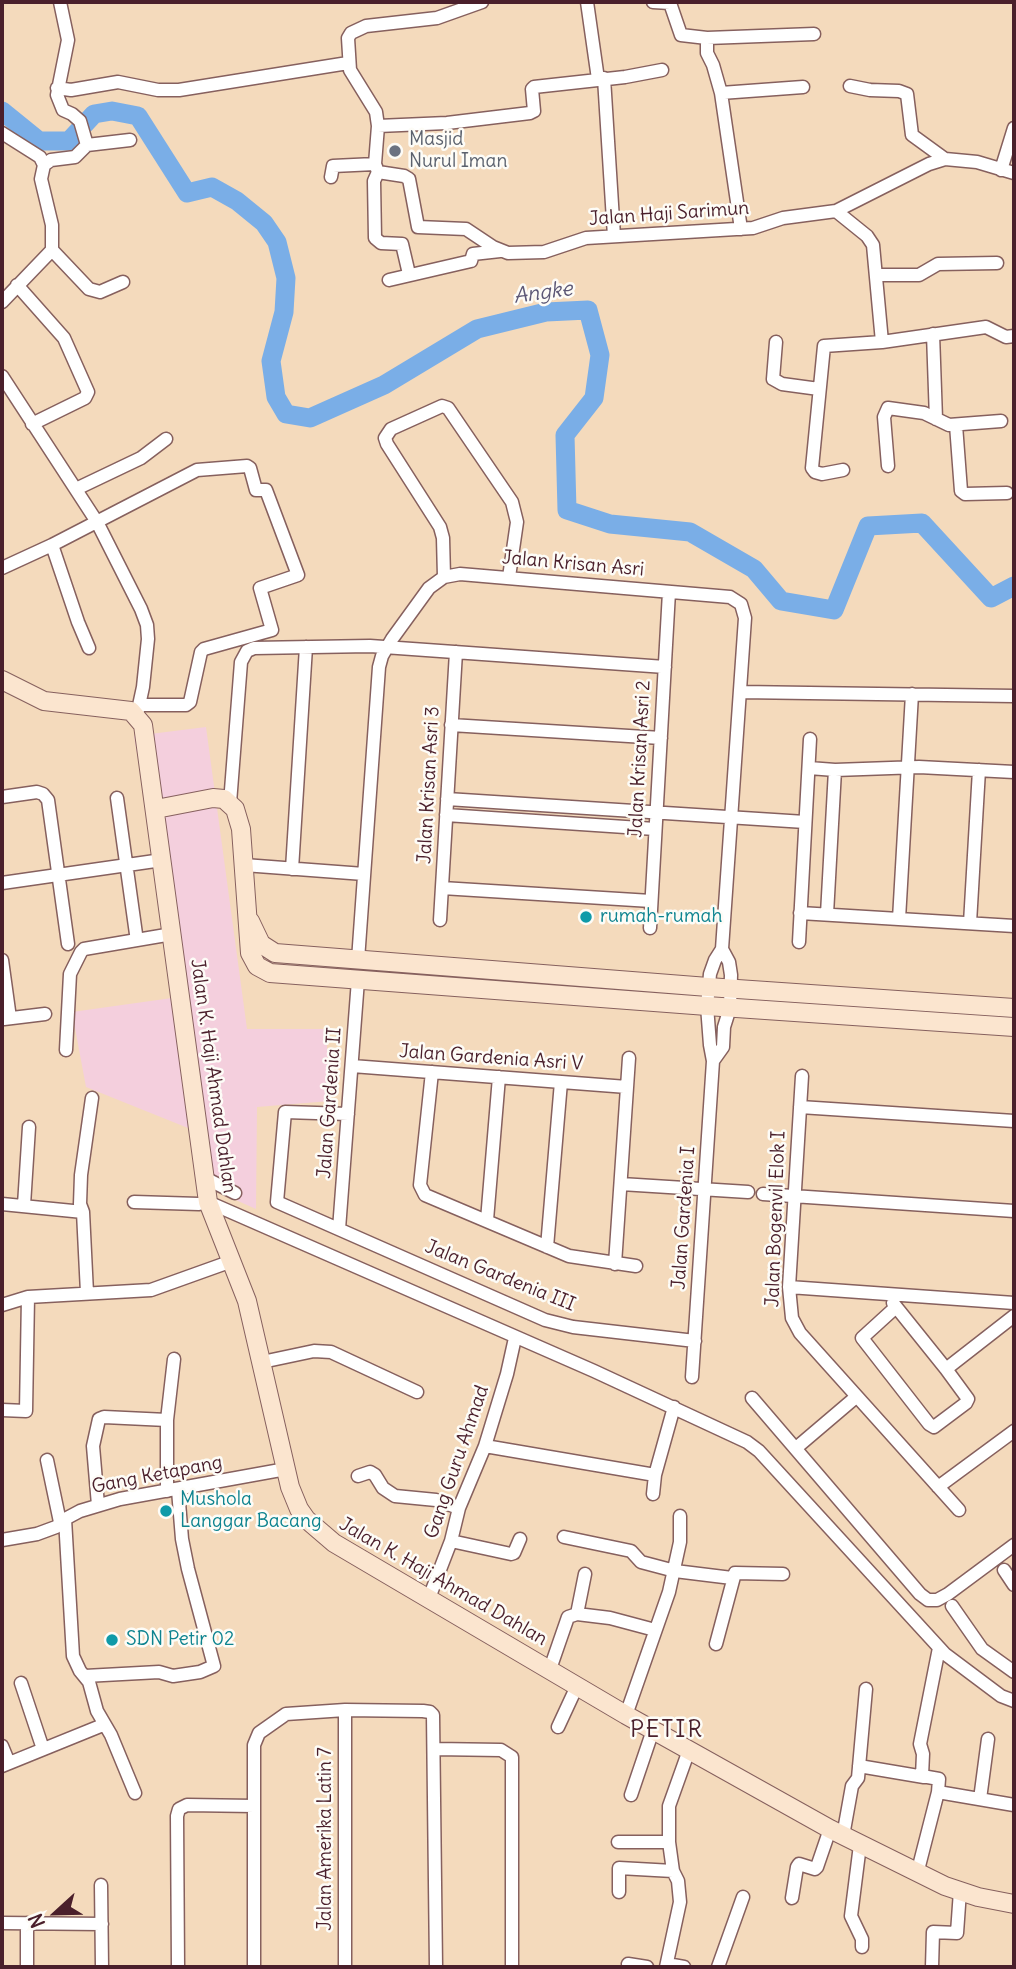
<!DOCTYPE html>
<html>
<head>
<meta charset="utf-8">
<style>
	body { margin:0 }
	#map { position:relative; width:1016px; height:1969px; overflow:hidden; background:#f4dabc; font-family:Delius,sans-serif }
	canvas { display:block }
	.frame { position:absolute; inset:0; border:4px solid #4a1f2b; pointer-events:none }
	.north { position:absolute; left:21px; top:1878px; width:70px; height:70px; -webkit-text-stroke:5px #fdfcf7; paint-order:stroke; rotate:248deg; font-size:19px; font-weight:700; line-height:28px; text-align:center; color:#4a1f2b }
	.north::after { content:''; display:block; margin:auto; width:24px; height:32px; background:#4a1f2b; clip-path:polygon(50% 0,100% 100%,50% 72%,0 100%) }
</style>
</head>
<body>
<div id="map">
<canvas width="1016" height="1969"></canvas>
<div class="frame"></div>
<div class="north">N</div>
</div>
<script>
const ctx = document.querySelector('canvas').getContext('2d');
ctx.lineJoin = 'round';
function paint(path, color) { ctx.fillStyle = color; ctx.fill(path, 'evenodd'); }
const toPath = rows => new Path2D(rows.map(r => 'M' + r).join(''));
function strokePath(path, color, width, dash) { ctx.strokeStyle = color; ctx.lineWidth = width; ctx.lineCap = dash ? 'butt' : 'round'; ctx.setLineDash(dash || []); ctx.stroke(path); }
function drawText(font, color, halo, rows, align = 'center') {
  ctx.font = font + ' Delius,sans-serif'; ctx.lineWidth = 5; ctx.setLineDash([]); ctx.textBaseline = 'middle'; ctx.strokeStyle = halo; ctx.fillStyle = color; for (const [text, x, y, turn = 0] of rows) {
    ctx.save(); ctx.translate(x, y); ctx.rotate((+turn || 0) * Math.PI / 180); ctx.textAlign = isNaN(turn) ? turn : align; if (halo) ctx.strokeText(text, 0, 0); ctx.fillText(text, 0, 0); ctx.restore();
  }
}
paint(toPath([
	[206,727,247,1029,326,1029,330,1101,257,1107,256,1209,202,1185,188,1128,86,1087,72,1012,179,997,134,736]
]), '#f4cfdd');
strokePath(toPath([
	[2,111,39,141,69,141,94,114,112,111,138,116,187,193,212,187,237,201,264,223,277,242,286,278,284,312,271,361,276,397,286,414,310,418,384,385,477,329,546,312,588,310,600,355,594,398,565,435,567,510,610,524,690,532,754,569,781,601,834,610,868,526,922,523,991,598,1014,586]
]), '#7aaee7', 19);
const street = toPath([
	[60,2,68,40,57,95,63,110,72,114,80,121,87,145],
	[587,2,598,79],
	[653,2,670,3,681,35,707,38],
	[604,78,614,236],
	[850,86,870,90,899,91,907,94,912,135,945,159],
	[57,88,71,90,118,82,158,90,179,90,348,63],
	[721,93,803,87],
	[378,126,447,123,530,113,534,111,532,89,534,87,625,77,662,70],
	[2,133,40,157,44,165],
	[1001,170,1014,128],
	[378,172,404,176,409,179,418,227,466,229,493,247,508,253,544,252,586,238,753,228,783,218,836,211,929,164,945,159,977,162,1014,173],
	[378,172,375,164,378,126,376,112,350,70,348,38,351,33,366,26,437,18,482,2],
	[378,172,374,181,375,238,381,243,402,244,409,274],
	[331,177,333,166,375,164],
	[836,211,867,236,873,245,882,342],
	[741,229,721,93,713,65,707,53,707,38,814,34],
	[52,250,89,289,100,292,123,282],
	[877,275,919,275,938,264,997,263],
	[389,280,471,261,473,254,500,251],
	[17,285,64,338,88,392,85,398,32,424],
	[2,302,52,250,52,225,41,179,44,165,51,160,75,157,87,145,130,140],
	[933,334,936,419],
	[776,342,773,379,782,384,819,389],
	[2,376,97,522,141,609,147,625,148,639,143,687,138,710],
	[956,425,961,491,965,494,1007,493],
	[888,466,884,417,888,408,924,413,949,425,1001,421],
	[843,470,822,474,815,472,812,468,824,346,882,342,986,327,1006,337,1014,336],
	[76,489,141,458,166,439],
	[52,545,78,622,89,648],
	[2,568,52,545,197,470,247,466,250,468,256,490,266,490,298,575,260,588,272,630,204,649,201,652,190,702,186,705,140,705],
	[444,577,443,538,440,527,387,444,385,438,391,429,442,406,448,408,512,502,517,522,509,577],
	[741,692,1014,696],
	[451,725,661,738],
	[809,768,835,770,919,767,1014,772],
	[2,797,37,792,43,794,48,800,68,944],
	[117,798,136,934],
	[447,799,805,822],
	[230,803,241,662,247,651,254,648,370,646,665,667],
	[446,815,655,829],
	[244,865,364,874],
	[292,869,306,647],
	[2,883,162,860],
	[442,888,651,901],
	[800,913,1014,926],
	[827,914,835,770],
	[899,919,912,694],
	[440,920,456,652],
	[970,923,979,770],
	[650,928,669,592],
	[799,942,810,739],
	[2,960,10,1018],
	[358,960,379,667,382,656,392,639,429,588,444,577,460,574,730,597,741,604,745,618,722,949,715,960,710,974,707,1006,710,1045,713,1061,723,1047,724,1027,730,1008,731,975,729,962,722,949],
	[4,1019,45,1014],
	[66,1050,70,974,81,952,84,949,172,934],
	[352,1066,627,1087],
	[432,1072,420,1185,425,1195,569,1256,636,1266],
	[802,1076,789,1287,792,1318,800,1333,959,1510],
	[800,1107,1014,1121],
	[348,1114,285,1112,277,1202,545,1320,573,1327,695,1341],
	[205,1178,235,1193],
	[621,1184,748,1192],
	[763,1194,1014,1211],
	[134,1202,199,1204,208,1202,594,1371,747,1442,759,1451,945,1654,1001,1696,1014,1701],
	[2,1204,83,1212],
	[24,1205,29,1127],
	[487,1220,499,1077],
	[339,1229,358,980],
	[547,1247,561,1082],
	[615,1264,629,1058],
	[789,1287,1014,1303],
	[87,1293,83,1212,80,1204,81,1175,92,1098],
	[893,1303,946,1369],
	[2,1305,28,1297,151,1290,232,1261],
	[896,1307,862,1338,929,1424,934,1427,966,1403,968,1399,946,1369,1014,1316],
	[262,1362,314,1351,331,1352,417,1392],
	[692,1377,713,1061],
	[752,1398,920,1594,928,1600,937,1600,948,1594,1014,1545],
	[2,1410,26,1411,28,1297],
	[485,1446,655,1475],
	[796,1448,856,1397],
	[47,1460,60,1522],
	[358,1476,370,1472,375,1475,383,1488,395,1496,436,1500,459,1508],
	[938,1487,1014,1431],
	[167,1491,167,1420,174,1359],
	[653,1494,655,1475,674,1407],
	[98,1505,93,1446,99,1419,104,1417,167,1420],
	[564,1537,631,1551,641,1562,675,1571,732,1578],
	[2,1540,37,1534,56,1527,65,1519],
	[451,1541,511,1554,514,1553,520,1539],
	[1004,1570,1014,1585],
	[429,1598,451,1541,459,1508,485,1446,507,1374,515,1338],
	[952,1606,982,1649,1014,1672],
	[577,1614,610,1618,655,1630],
	[716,1644,735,1573,783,1574],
	[939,1648,920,1744,923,1754,922,1776,939,1779,938,1792,1014,1805],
	[550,1669,568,1617,577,1614,585,1574],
	[85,1676,159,1672,173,1676,200,1672,214,1666,188,1569,182,1539,178,1490],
	[21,1683,43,1749],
	[345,1710,345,1967],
	[626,1715,669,1592,680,1542,680,1516],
	[558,1727,577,1686],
	[2,1746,9,1763],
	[435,1749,501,1750,512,1757,512,1967],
	[2,1766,103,1725],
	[859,1766,924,1777],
	[135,1793,111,1735,97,1711,89,1682,80,1671,73,1656,65,1519,80,1511,120,1499,286,1469],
	[631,1795,653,1730],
	[980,1799,988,1739],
	[843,1836,852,1786,858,1778,866,1689],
	[618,1842,669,1842],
	[860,1845,851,1916,862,1939,862,1947],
	[917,1874,938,1792],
	[101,1885,102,1967],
	[619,1892,619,1868,673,1871],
	[792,1898,797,1867,799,1864,815,1869,817,1867,830,1829],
	[2,1923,102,1924],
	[628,1964,647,1967],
	[667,1964,684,1967],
	[27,1967,27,1923],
	[178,1967,177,1816,179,1809,187,1805,254,1806],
	[254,1967,254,1745,259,1733,286,1714,345,1710,423,1711,430,1712,433,1715,436,1967],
	[666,1967,680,1902,678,1881,673,1871,669,1842,669,1806,689,1750],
	[718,1967,743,1897],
	[932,1967,933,1932,957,1933,960,1891]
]);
const secondary = toPath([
	[2,680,44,701,131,711,143,725,208,1202,247,1301,290,1487,299,1509,306,1519,334,1543,626,1715,830,1829,945,1886,978,1897,1014,1904],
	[156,809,213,798,224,799,235,809,241,829,250,953,257,966,270,973,707,1006,1014,1027],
	[250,921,261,944,275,953,708,987,1014,1008]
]);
strokePath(street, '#86605e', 15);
strokePath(secondary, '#86605e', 20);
strokePath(street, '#fff', 12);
strokePath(secondary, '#fbe5cf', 18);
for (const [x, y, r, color] of [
	[395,151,7,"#6b7280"],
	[586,917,7,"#0f9aa8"],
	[166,1511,7,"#0f9aa8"],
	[112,1640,7,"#0f9aa8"]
]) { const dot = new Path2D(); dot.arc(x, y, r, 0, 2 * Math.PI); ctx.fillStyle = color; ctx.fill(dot); strokePath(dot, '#fdfcf7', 2.5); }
drawText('19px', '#5b616d', '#fdfcf7', [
	["Masjid",409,140],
	["Nurul Iman",409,162]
], 'left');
drawText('19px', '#4a1f2b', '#fdfcf7', [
	["Jalan Haji Sarimun",669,214,-4],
	["Jalan Krisan Asri",573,564,5],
	["Jalan Krisan Asri 2",640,759,-87],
	["Jalan Krisan Asri 3",429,785,-87],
	["Jalan Gardenia Asri V",491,1058,4],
	["Jalan K. Haji Ahmad Dahlan",213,1076,82],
	["Jalan Gardenia II",330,1103,-86],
	["Jalan Gardenia I",684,1218,-86],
	["Jalan Bogenvil Elok I",776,1219,-88],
	["Jalan Gardenia III",500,1276,22],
	["Gang Guru Ahmad",457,1462,-71],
	["Gang Ketapang",157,1475,-11],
	["Jalan K. Haji Ahmad Dahlan",443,1582,30],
	["Jalan Amerika Latin 7",326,1839,-90]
]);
drawText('19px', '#0d838f', '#fdfcf7', [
	["rumah-rumah",600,917],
	["Mushola",180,1500],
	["Langgar Bacang",180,1522],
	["SDN Petir 02",126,1640]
], 'left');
drawText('italic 21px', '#5d5876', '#fdfcf7', [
	["Angke",543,293,-8]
]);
ctx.letterSpacing = '2px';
drawText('23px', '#4a1f2b', '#fdfcf7', [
	["PETIR",667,1730]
]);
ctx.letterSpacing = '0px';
</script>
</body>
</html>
